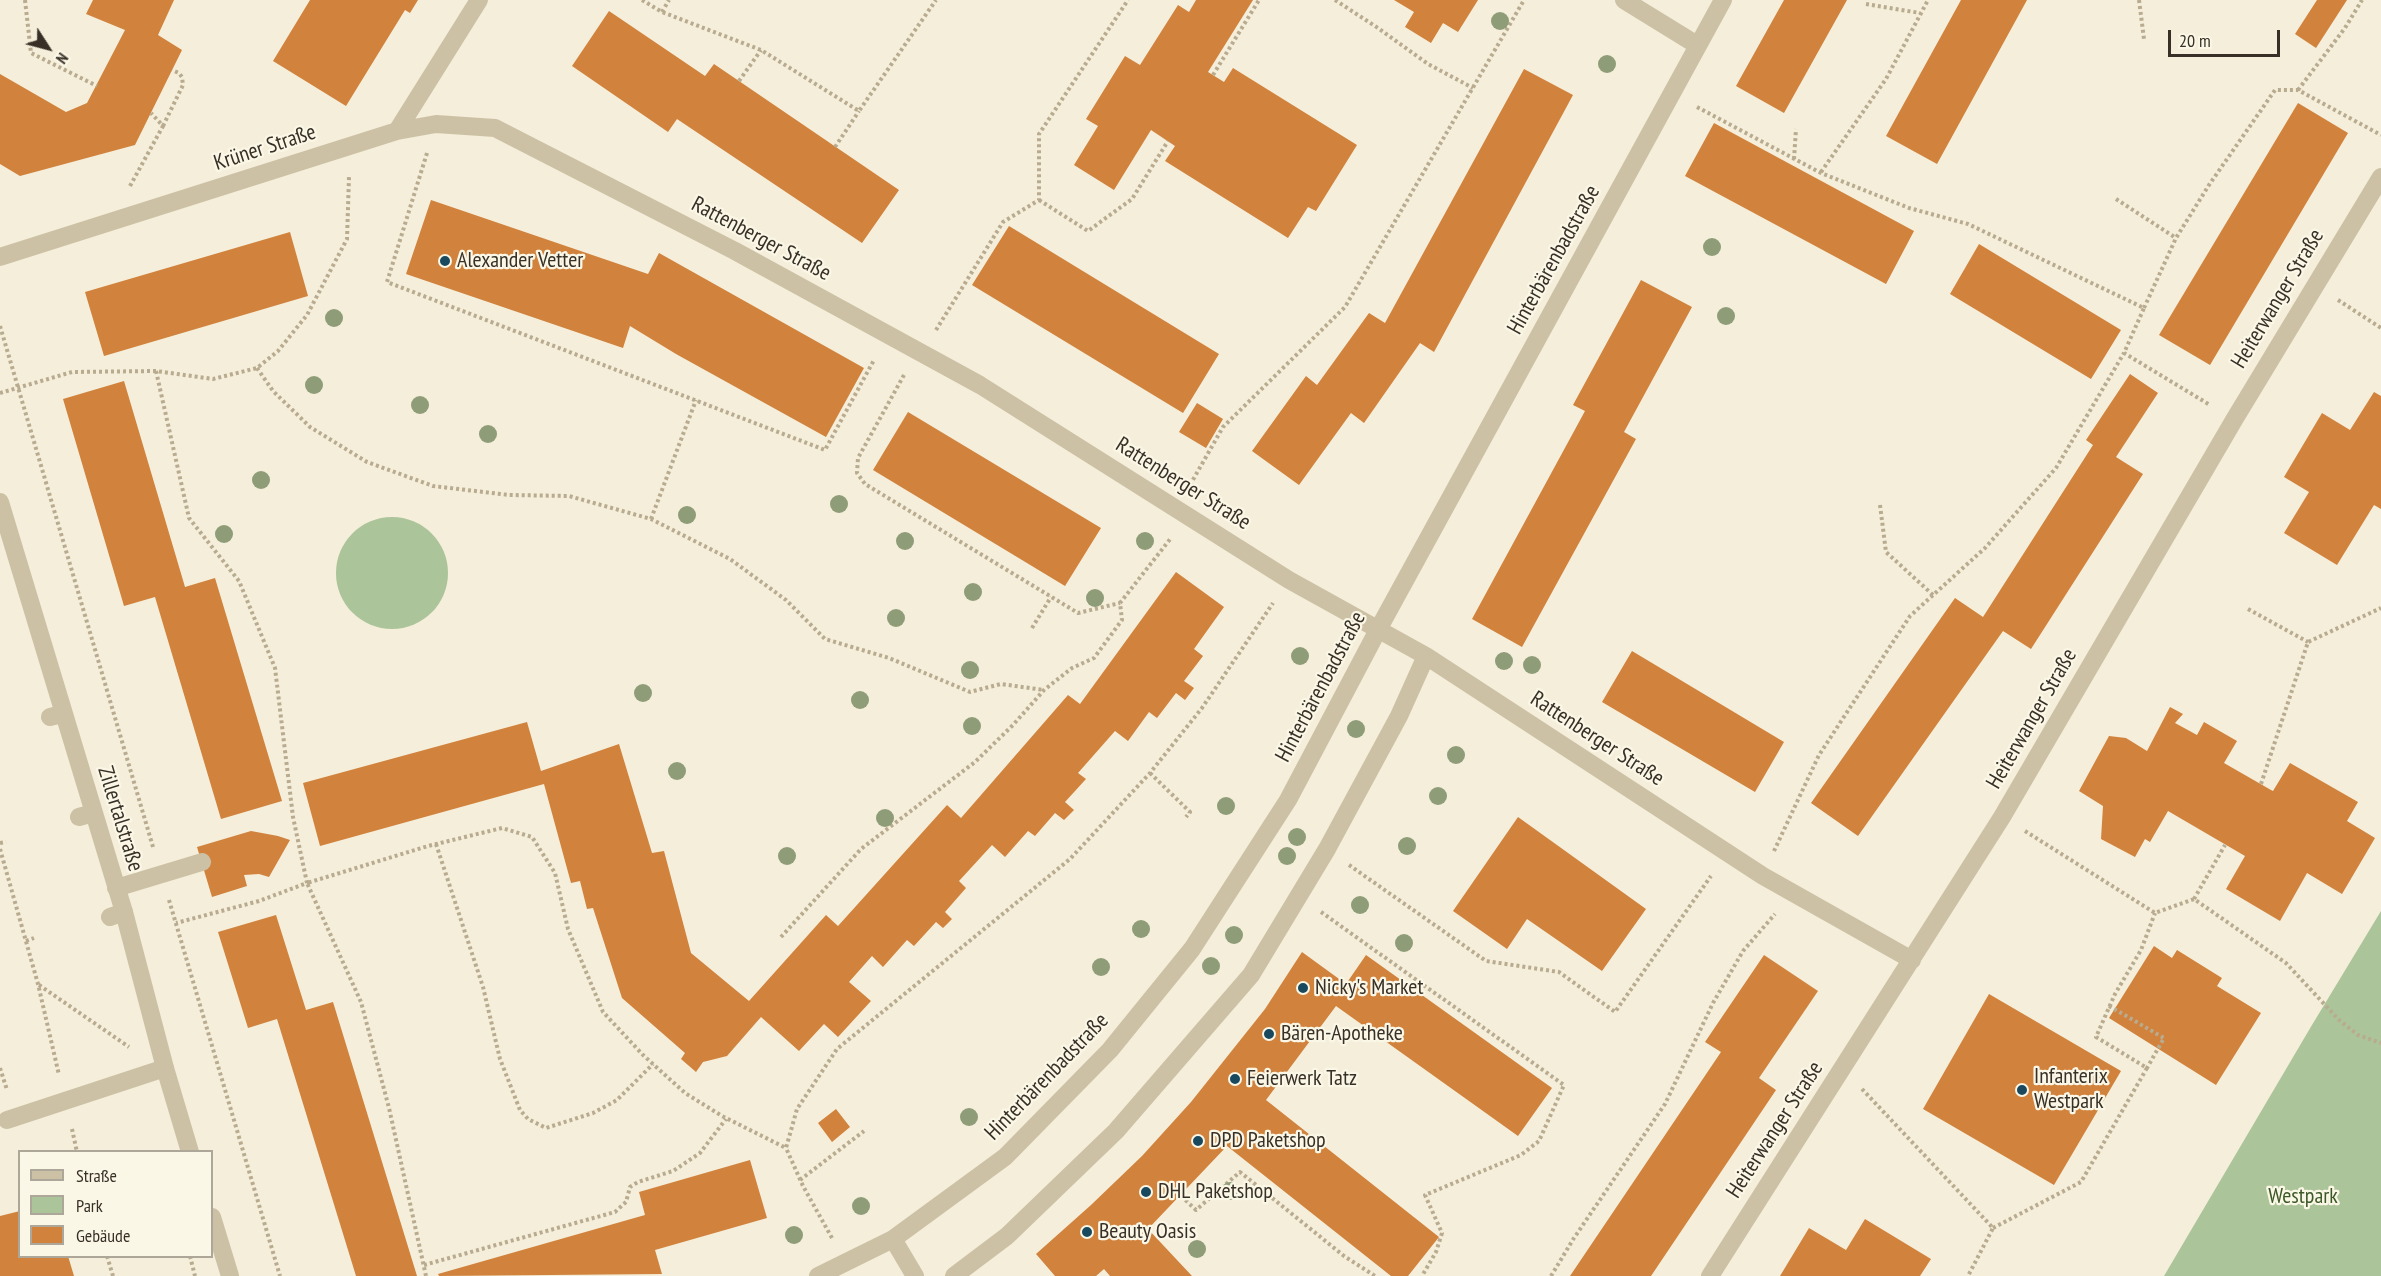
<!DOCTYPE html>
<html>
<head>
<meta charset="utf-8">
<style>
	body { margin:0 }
	#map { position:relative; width:2381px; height:1276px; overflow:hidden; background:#f4eeda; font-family:"PT Sans Narrow",sans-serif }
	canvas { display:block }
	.legend { position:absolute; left:18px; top:1150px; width:195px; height:108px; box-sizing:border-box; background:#fbf7e7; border:2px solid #ada79a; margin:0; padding:8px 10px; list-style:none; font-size:18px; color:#383027 }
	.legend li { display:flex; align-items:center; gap:12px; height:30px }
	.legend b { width:30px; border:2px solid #ada79a }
	.north { position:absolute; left:18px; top:18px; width:60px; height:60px; -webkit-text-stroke:4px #fbf7e7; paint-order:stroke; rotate:126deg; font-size:16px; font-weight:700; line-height:24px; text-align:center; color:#383027 }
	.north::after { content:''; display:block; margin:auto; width:21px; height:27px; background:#383027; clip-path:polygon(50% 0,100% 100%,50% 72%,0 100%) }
	.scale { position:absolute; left:2168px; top:30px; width:112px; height:27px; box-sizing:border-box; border:3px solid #383027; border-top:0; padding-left:8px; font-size:18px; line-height:21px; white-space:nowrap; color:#383027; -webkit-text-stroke:4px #fbf7e7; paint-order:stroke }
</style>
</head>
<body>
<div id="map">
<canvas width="2381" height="1276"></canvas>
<ul class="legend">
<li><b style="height:8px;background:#cdc1a5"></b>Straße</li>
<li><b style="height:16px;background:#acc499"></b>Park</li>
<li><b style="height:16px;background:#d1823c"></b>Gebäude</li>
</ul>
<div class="north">N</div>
<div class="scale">20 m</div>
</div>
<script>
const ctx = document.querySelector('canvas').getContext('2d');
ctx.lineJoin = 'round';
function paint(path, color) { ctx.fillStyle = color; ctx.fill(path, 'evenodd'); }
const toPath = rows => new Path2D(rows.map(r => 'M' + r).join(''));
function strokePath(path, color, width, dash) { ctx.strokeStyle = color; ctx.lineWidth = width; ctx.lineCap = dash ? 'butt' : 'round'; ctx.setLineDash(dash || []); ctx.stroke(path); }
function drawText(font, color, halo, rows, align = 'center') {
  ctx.font = font + ' "PT Sans Narrow",sans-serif'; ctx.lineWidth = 4.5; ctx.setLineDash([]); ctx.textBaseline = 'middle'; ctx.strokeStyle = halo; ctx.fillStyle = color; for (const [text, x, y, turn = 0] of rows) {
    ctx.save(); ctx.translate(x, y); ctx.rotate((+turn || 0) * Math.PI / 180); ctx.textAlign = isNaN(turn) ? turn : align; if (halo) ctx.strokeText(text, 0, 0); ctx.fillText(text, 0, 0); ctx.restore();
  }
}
paint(toPath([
	'336 573a56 56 0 1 1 112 0a56 56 0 1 1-112 0Z',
	[2381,911,2381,1276,2164,1276,2312,1025]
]), '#acc499');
paint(toPath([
	[93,0,174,0,158,35,182,50,135,145,20,176,0,164,0,74,66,112,87,103,125,30,86,14],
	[310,0,418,0,410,13,405,10,346,106,273,61],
	[1196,0,1253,0,1208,72,1224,82,1233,68,1357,145,1316,211,1308,207,1288,238,1165,161,1175,146,1151,130,1114,190,1074,165,1098,126,1086,119,1125,56,1140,65,1178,5,1189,12],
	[1394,0,1478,0,1458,32,1443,23,1431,43,1405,27,1414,12],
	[1784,0,1847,0,1784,113,1736,86],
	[1961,0,2027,0,1937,164,1886,136],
	[2317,0,2347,0,2316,48,2295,34],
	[609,11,705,76,714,64,899,190,862,243,677,119,668,132,572,66],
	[1524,69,1573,95,1434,352,1420,343,1364,423,1351,413,1299,485,1252,451,1306,376,1317,385,1369,313,1385,323],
	[2298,103,2348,133,2210,365,2159,335],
	[1714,123,1914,231,1886,284,1685,176],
	[431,200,648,274,659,253,864,368,826,437,676,354,630,326,623,348,406,274],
	[1009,226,1219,354,1183,413,972,285],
	[290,232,308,296,104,356,85,292],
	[1979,244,2121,330,2091,379,1950,294],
	[1641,280,1692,307,1624,432,1636,439,1522,647,1472,619,1585,411,1573,405],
	[2130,374,2158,393,2116,457,2143,474,2031,649,2003,631,1858,836,1811,803,1955,598,1983,617,2093,445,2086,440],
	[124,381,185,587,215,578,282,801,221,819,155,597,124,606,63,399],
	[2374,392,2381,396,2381,509,2374,505,2337,565,2284,533,2309,492,2284,477,2322,413,2350,430],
	[1197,403,1223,419,1206,448,1179,432],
	[908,412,1101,528,1065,586,873,470],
	[1176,572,1224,607,1194,649,1203,656,1184,681,1194,688,1185,700,1176,693,1157,718,1149,712,1128,741,1115,731,1078,773,1086,779,1065,802,1074,810,1064,820,1055,813,1035,836,1028,831,1005,857,992,845,959,881,966,888,945,912,952,919,943,928,936,922,914,946,907,940,883,967,872,956,849,982,871,1001,838,1037,824,1024,799,1051,761,1017,727,1056,703,1062,696,1072,681,1059,685,1053,622,998,593,908,587,909,580,881,571,883,544,784,320,846,303,783,527,722,541,771,619,744,652,853,664,851,691,953,749,1001,826,915,838,926,947,805,961,818,1068,695,1080,704],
	[1632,651,1784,742,1755,792,1602,702],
	[2170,707,2183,714,2175,723,2197,735,2204,722,2237,741,2224,763,2271,790,2273,791,2290,763,2358,802,2347,821,2375,838,2342,894,2307,873,2280,921,2226,889,2245,856,2168,811,2150,842,2145,839,2135,857,2101,839,2103,806,2079,791,2109,736,2126,738,2147,751],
	[1518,817,1646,909,1602,971,1527,919,1507,949,1453,911],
	[251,831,278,836,290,840,269,877,259,874,244,875,247,886,212,897,197,847],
	[276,915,306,1010,333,1002,417,1276,356,1276,277,1019,248,1028,218,932],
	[2154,946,2172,958,2177,950,2222,978,2217,986,2261,1013,2216,1085,2109,1018],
	[1302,952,1346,984,1366,955,1552,1088,1518,1136,1336,1006,1266,1100,1439,1237,1408,1276,1391,1276,1227,1146,1148,1229,1192,1276,1110,1276,1104,1269,1096,1276,1055,1276,1036,1254,1091,1205,1142,1156,1191,1102,1265,1009],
	[1764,955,1818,991,1759,1078,1776,1090,1651,1276,1570,1276,1721,1052,1705,1042],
	[1989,994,2121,1071,2054,1185,1923,1109],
	[836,1109,850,1127,832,1142,818,1123],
	[750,1160,767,1218,655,1250,662,1274,439,1276,438,1274,645,1215,639,1192],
	[20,1211,20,1256,68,1256,74,1276,0,1276,0,1216],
	[1865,1219,1931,1259,1920,1276,1780,1276,1809,1228,1846,1250]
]), '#d1823c');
strokePath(toPath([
	[25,0,31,53,97,86],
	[642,0,662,12,761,50,859,111,936,0],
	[1335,0,1378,28,1428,64,1473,88],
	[2139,0,2144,39],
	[1866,4,1920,13],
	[662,12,669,0],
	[1213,75,1259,0],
	[739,81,761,50],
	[2298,90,2345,28,2362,0],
	[1697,107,1821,173,1909,208,1968,224,2144,308,2124,353,2210,405],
	[163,126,183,85,182,77,179,73,172,70],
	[835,147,859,111],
	[427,153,387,282,825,450,874,360],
	[1794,159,1796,129],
	[1821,172,1886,79,1928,0],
	[130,186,163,126,151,113],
	[2116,199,2176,238],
	[1039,200,1088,231,1132,199,1168,141],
	[2338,300,2381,328],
	[2144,308,2176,238,2209,185,2275,90,2298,90,2381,135],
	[0,326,153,847],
	[936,330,1003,222,1039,200,1039,134,1128,0],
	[257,368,273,391,310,427,367,462,433,486,509,495,569,496,651,519,730,559,786,600,825,639,889,658,970,692,1001,684,1044,690],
	[156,371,189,518,239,581,275,668,293,817,307,883,259,901,176,923],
	[904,375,858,458,857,473,865,484,1078,613,1120,603],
	[0,393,72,372,156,371,213,379,257,368,278,351,307,315,347,239,349,177],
	[1190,485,1223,427,1345,307,1524,0],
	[1880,505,1886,552,1933,595],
	[651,519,696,400],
	[2248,609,2308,642],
	[1032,628,1051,597],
	[1150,773,1190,812,1186,817],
	[2261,784,2308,642,2381,608],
	[2025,831,2155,913,2194,899,2286,963,2340,1021,2358,1035,2381,1043],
	[0,843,6,842],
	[436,844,483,987,500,1059,520,1110,528,1119,546,1128,593,1113,617,1100,653,1064],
	[0,849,38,984,59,1075],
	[1774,851,1819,755,1910,616,1985,548,2056,468,2124,353],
	[1349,865,1486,961,1559,972,1615,1012,1711,876],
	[2194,899,2225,845],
	[169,900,280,1276],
	[1321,912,1564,1085,1539,1141,1521,1155,1425,1195,1442,1233,1436,1252,1422,1276],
	[781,937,861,849,975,762,1013,725,1044,690,1072,668,1094,658,1122,620,1120,603,1171,538],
	[26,941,34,938],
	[39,985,129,1047],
	[2109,1006,2164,1038,2147,1068],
	[0,1068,7,1090],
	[1862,1089,1993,1228,1968,1276],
	[72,1129,77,1152],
	[800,1180,864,1131],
	[1181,1196,1196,1210,1240,1172,1344,1256,1375,1276],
	[1993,1228,2081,1182,2147,1068,2096,1037,2115,994,2141,950,2155,913],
	[832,1238,803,1186,786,1148,797,1109,837,1049,1070,859,1150,773,1202,708,1273,603],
	[107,1256,113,1276],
	[190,1256,195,1276],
	[424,1265,615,1212,626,1202,630,1187,638,1182,673,1171,700,1153,726,1119],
	[426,1276,389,1108,361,1002,307,883,428,846,502,828,532,837,555,873,568,929,603,1012,643,1055,685,1093,722,1116,786,1148],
	[1551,1276,1574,1238,1665,1104,1713,1003,1743,951,1775,914]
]), '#b9ab8f', 4, [3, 3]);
strokePath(toPath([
	[50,717,62,714],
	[79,817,93,813],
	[116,888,202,862],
	[110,917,124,912],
	[7,1120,165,1068]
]), '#cdc1a5', 18);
strokePath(toPath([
	[1624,0,1697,45],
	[397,131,436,124,495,128,735,251,980,385,1289,580,1426,656,1763,876,1912,960],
	[0,257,397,131,479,0],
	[0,502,124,912,165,1068,190,1152],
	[212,1217,230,1276],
	[893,1239,915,1276],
	[818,1276,893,1239,1005,1157,1110,1050,1192,949,1288,800,1379,628,1723,0],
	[954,1276,1007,1236,1116,1131,1251,975,1327,849,1399,716,1426,656],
	[1710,1276,2002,817,2234,420,2381,177]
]), '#cdc1a5', 18);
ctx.fillStyle = '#8f9c78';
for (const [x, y] of [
	[1500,21],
	[1607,64],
	[1712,247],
	[1726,316],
	[334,318],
	[314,385],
	[420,405],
	[488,434],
	[261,480],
	[839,504],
	[687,515],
	[224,534],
	[905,541],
	[1145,541],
	[973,592],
	[1095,598],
	[896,618],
	[1300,656],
	[1504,661],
	[1532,665],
	[970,670],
	[643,693],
	[860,700],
	[972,726],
	[1356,729],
	[1456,755],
	[677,771],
	[1438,796],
	[1226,806],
	[885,818],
	[1297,837],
	[1407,846],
	[787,856],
	[1287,856],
	[1360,905],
	[1141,929],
	[1234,935],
	[1404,943],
	[1211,966],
	[1101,967],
	[969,1117],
	[1230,1191],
	[861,1206],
	[794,1235],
	[1197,1249]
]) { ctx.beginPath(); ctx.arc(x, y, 9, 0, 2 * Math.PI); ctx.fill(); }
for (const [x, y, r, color] of [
	[445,261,6,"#19495e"],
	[1303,988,6,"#19495e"],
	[1269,1034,6,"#19495e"],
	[1235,1079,6,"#19495e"],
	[2022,1090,6,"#19495e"],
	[1198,1141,6,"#19495e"],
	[1146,1192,6,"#19495e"],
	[1087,1232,6,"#19495e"]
]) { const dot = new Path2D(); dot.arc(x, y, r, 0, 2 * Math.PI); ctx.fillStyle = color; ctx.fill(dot); strokePath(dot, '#fbf7e7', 2); }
drawText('22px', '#383027', '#fbf7e7', [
	["Krüner Straße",265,148,-18],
	["Rattenberger Straße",761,239,28],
	["Hinterbärenbadstraße",1554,260,-61],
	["Heiterwanger Straße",2278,299,-59],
	["Rattenberger Straße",1183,484,32],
	["Hinterbärenbadstraße",1321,687,-62],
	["Heiterwanger Straße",2032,719,-60],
	["Rattenberger Straße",1597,739,33],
	["Zillertalstraße",120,819,73],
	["Hinterbärenbadstraße",1047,1077,-46],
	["Heiterwanger Straße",1775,1130,-57]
]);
drawText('22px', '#383027', '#fbf7e7', [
	["Alexander Vetter",457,261],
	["Nicky's Market",1315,988],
	["Bären-Apotheke",1281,1034],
	["Infanterix",2034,1077],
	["Westpark",2034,1102],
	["Feierwerk Tatz",1247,1079],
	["DPD Paketshop",1210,1141],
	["DHL Paketshop",1158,1192],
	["Beauty Oasis",1099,1232]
], 'left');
drawText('22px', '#3c5928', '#fbf7e7', [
	["Westpark",2303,1197]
]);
</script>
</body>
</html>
